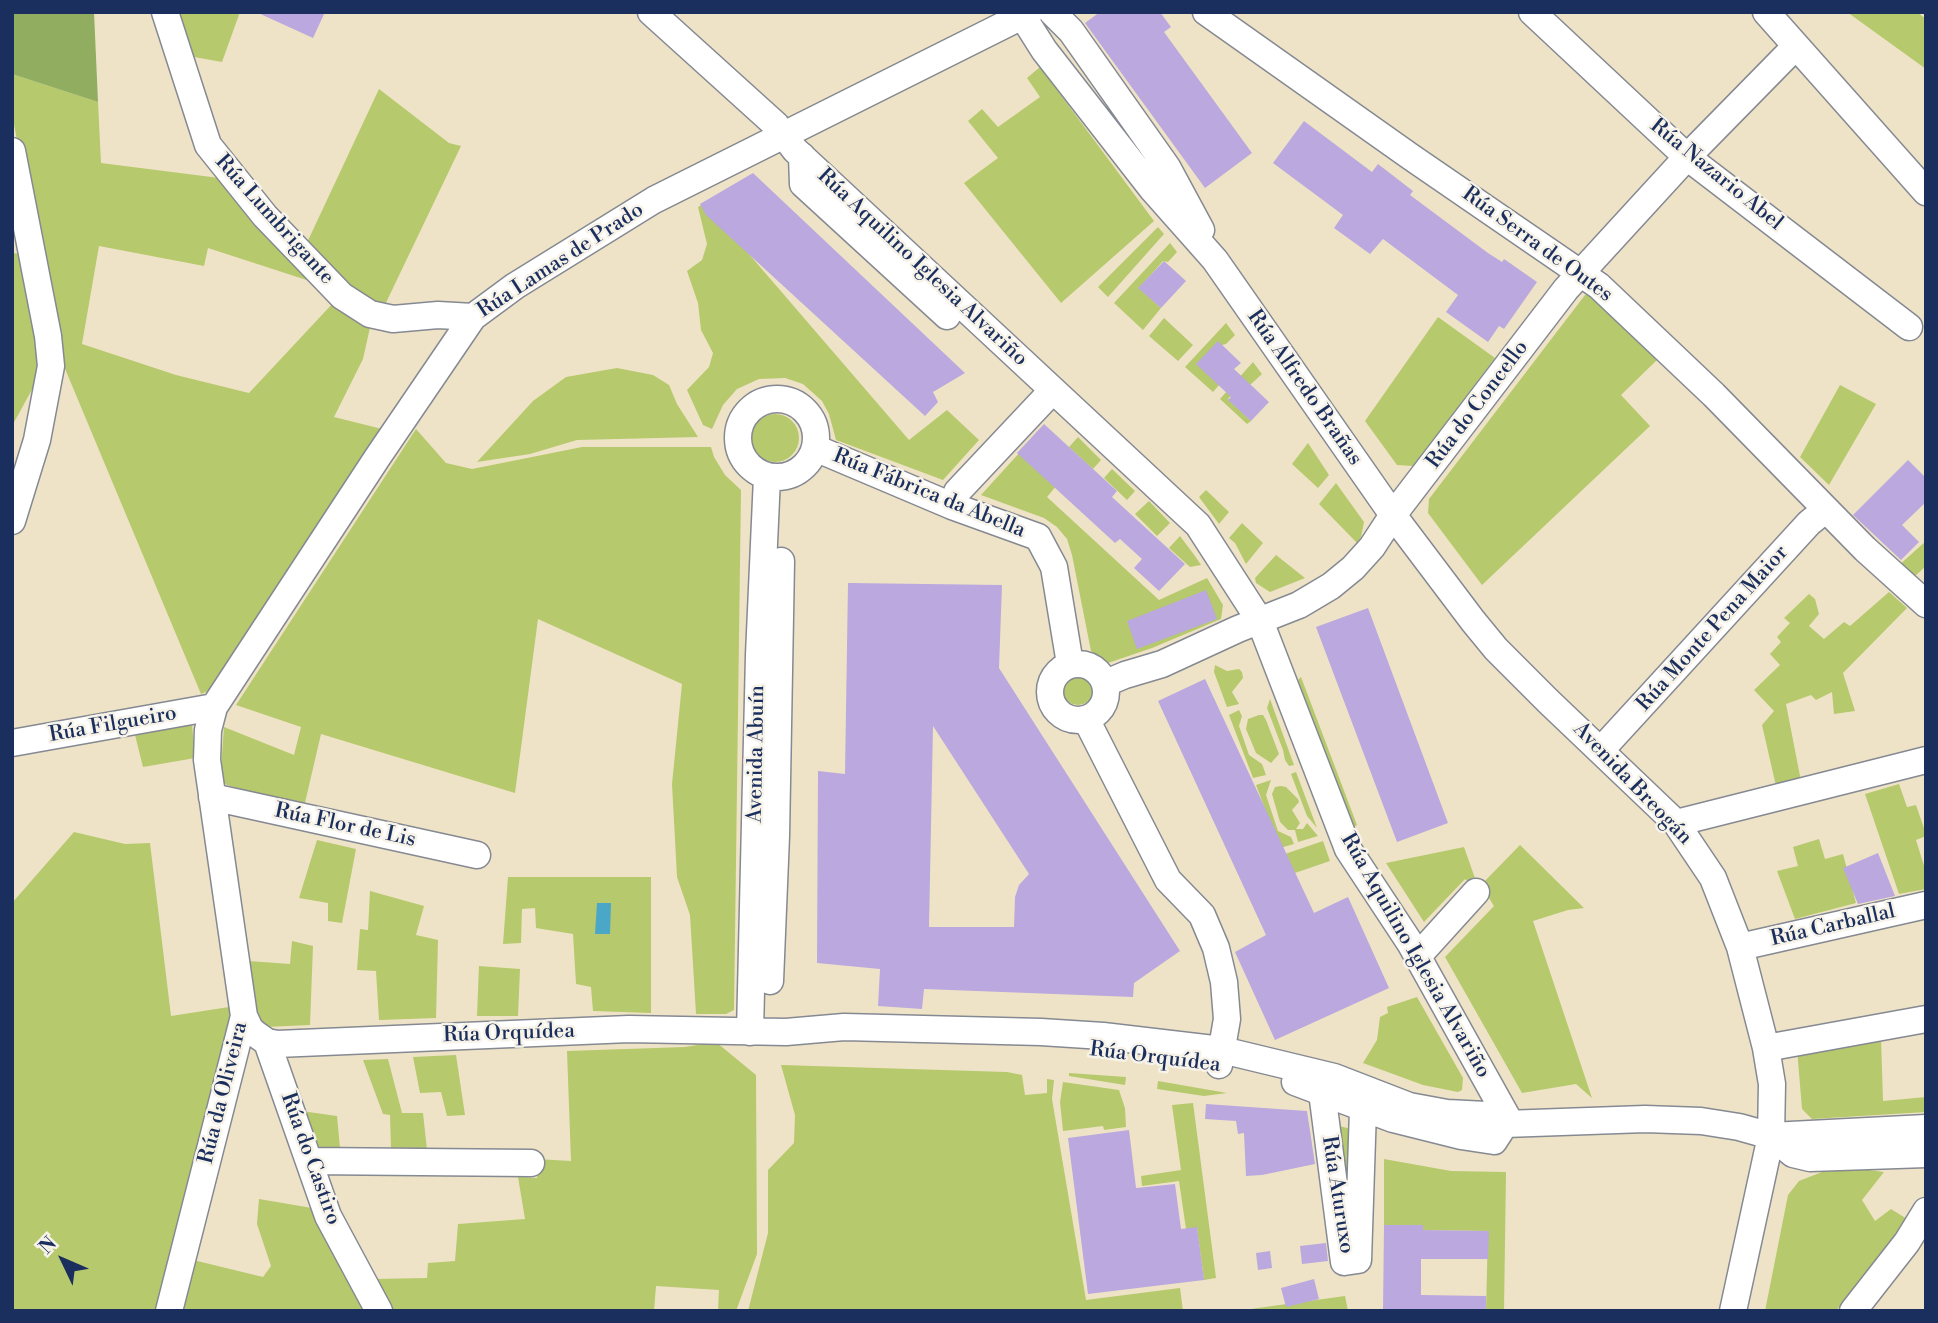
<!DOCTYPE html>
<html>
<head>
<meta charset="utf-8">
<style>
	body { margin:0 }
	#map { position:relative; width:1938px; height:1323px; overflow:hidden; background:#efe3c7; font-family:"Libre Bodoni",serif }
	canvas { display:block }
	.frame { position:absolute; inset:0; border:14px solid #1b2f5e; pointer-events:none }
	.north { position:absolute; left:28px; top:1225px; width:70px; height:70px; -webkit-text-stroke:5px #f7f3e8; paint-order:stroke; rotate:314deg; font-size:19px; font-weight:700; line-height:28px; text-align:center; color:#1b2f5e }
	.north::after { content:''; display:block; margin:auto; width:24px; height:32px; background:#1b2f5e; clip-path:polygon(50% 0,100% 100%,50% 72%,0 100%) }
</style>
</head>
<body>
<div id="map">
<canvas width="1938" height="1323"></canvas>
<div class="frame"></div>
<div class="north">N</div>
</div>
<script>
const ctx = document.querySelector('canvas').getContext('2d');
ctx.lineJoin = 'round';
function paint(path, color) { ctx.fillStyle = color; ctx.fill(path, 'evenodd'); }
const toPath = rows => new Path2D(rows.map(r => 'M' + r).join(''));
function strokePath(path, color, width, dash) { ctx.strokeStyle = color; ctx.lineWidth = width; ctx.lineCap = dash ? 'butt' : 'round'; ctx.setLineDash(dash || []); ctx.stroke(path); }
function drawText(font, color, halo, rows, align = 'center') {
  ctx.font = font + ' "Libre Bodoni",serif'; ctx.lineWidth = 5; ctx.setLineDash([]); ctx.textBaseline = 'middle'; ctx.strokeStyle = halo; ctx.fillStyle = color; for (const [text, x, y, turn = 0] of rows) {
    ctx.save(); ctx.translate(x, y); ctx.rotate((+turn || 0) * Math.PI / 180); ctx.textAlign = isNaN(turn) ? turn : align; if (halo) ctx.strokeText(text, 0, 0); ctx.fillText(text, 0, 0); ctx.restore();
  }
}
paint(toPath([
	[172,12,240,12,222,62,183,55],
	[1847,12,1917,12,1926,19,1926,69],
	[1040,67,1154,221,1061,303,964,183,998,158,968,121,982,109,998,127,1040,97,1027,78],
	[12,74,98,102,101,163,227,179,325,286,208,248,204,266,99,246,82,344,176,375,249,393,334,302,371,323,363,359,334,417,382,429,213,689,201,694,58,352,12,114],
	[379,89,449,143,461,146,382,311,304,249],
	[705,203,909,440,947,410,979,440,943,480,836,440,829,414,822,401,803,384,785,378,759,379,737,389,723,405,712,429,703,425,687,390,709,367,713,353,701,330,698,303,687,271,702,260,707,244,698,207],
	[1158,227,1164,234,1108,297,1098,287],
	[1170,243,1177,252,1168,262,1163,261,1139,288,1161,308,1143,330,1114,303],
	[12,253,24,254,46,364,12,426],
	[1590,293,1658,359,1621,395,1650,426,1482,585,1428,513,1429,499,1585,295],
	[1438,317,1495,358,1413,466,1397,465,1365,421],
	[1164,318,1193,345,1178,361,1149,336],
	[1226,323,1235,335,1226,344,1222,345,1219,385,1213,392,1185,367],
	[1253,362,1262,374,1250,385,1246,381,1228,399,1251,421,1247,424,1220,399],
	[617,368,653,375,669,385,677,404,698,437,577,440,530,454,477,462,533,401,566,377],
	[1840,385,1876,404,1829,485,1800,457],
	'751 438a24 24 0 1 1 48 0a24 24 0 1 1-48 0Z',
	[416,429,446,463,472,469,582,447,711,447,714,457,725,475,741,490,734,1010,726,1014,696,1014,690,915,677,877,672,784,682,684,538,619,515,793,321,734,304,807,227,785,220,781,224,727,294,755,301,727,236,705],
	[1078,437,1101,460,1093,469,1069,447],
	[1308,443,1329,475,1318,488,1292,464],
	[1021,451,1057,485,1047,497,1159,600,1207,578,1223,605,1221,619,1152,648,1108,663,1091,651,1072,555,1067,539,1057,527,1044,518,981,495],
	[1112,469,1135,491,1127,500,1104,478],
	[1336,483,1364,522,1361,537,1357,543,1319,504],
	[1206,490,1229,512,1219,524,1199,497],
	[1149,501,1170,523,1157,536,1135,514],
	[1242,523,1263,543,1246,564,1235,543,1229,538],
	[1180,536,1195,556,1201,565,1190,567,1169,548],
	[1926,541,1926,566,1913,578,1897,567],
	[1276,555,1305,578,1270,592,1256,583,1255,578],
	[1889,592,1907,608,1843,673,1855,711,1834,714,1832,692,1816,700,1811,695,1786,704,1801,781,1776,786,1762,725,1774,711,1754,690,1780,665,1770,654,1781,642,1777,637,1790,623,1784,618,1809,594,1815,599,1819,614,1809,626,1824,639,1844,622,1850,626],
	[1215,665,1227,671,1239,669,1242,672,1243,678,1232,692,1239,704,1227,707,1214,672],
	'1063 690a15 15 0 1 1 30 0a15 15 0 1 1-30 0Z',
	[1301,677,1357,825,1354,827,1298,680],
	[1270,699,1294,765,1289,766,1285,760,1283,750,1267,708],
	[1239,710,1242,716,1239,726,1249,755,1262,764,1266,775,1253,778,1229,715],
	[1259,715,1263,715,1266,720,1279,754,1271,763,1256,753,1246,729,1248,719],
	[187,719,192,724,195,758,143,767,133,727],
	[1296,772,1317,828,1307,816,1291,774],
	[1271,780,1266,795,1278,831,1291,837,1294,844,1280,848,1256,785],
	[1899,784,1907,807,1916,805,1926,834,1926,836,1916,840,1926,872,1926,889,1899,894,1865,794],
	[1281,786,1286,787,1298,799,1299,802,1292,810,1300,823,1296,829,1303,829,1307,823,1318,836,1298,842,1295,830,1288,830,1280,822,1272,794,1275,787],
	[74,832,125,844,150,843,171,1016,229,1007,231,1023,159,1311,12,1311,12,903],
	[1819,839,1825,859,1843,854,1856,903,1795,919,1777,871,1798,866,1793,847],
	[317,840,356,849,342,923,328,921,328,903,299,898],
	[1323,841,1330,861,1289,875,1282,855],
	[1520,845,1584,908,1568,910,1533,921,1592,1098,1576,1084,1522,1093,1445,957,1494,906,1481,885],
	[1464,847,1477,884,1474,887,1465,879,1424,922,1386,863],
	[508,877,651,877,651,1013,593,1011,591,987,576,984,573,934,536,928,535,908,522,909,521,943,503,944],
	[370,891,424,906,416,935,438,940,436,1018,379,1020,376,971,357,970,360,929,368,930],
	[292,941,313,946,310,1025,265,1027,258,1018,249,961,290,964],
	[479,966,520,969,518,1016,477,1016],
	[1417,997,1463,1078,1462,1090,1458,1092,1423,1085,1363,1063,1377,1040,1380,1017,1388,1013,1387,1007],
	[1881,1038,1883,1101,1926,1097,1926,1112,1812,1119,1802,1109,1797,1049,1807,1047,1818,1053],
	[716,1042,756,1075,757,1254,736,1311,718,1311,719,1290,656,1286,654,1311,386,1311,374,1279,427,1278,428,1263,455,1261,458,1224,525,1219,518,1177,537,1178,536,1159,571,1161,567,1051,685,1047],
	[456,1055,465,1115,447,1116,441,1092,420,1093,413,1057],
	[388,1059,402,1113,423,1113,427,1150,391,1149,390,1115,383,1114,363,1060],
	[781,1065,1007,1072,1022,1075,1025,1095,1047,1093,1047,1079,1054,1080,1052,1099,1086,1300,1180,1288,1183,1311,748,1311,768,1233,768,1170,794,1143,795,1115],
	[1069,1073,1126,1077,1125,1085,1069,1076],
	[1158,1081,1227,1093,1204,1096,1157,1089],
	[1063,1082,1119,1090,1125,1108,1126,1127,1104,1130,1103,1126,1063,1131,1060,1102],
	[1193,1103,1216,1278,1204,1280,1197,1228,1186,1229,1179,1181,1142,1186,1141,1176,1181,1170,1172,1105],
	[301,1111,337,1116,340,1148,314,1147],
	[1332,1124,1355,1130,1352,1230],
	[1384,1159,1451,1171,1506,1172,1504,1311,1486,1311,1488,1231,1423,1230,1423,1225,1384,1225],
	[1861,1169,1884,1172,1862,1200,1875,1221,1891,1209,1907,1219,1836,1311,1765,1311,1788,1195,1799,1181,1822,1172],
	[259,1199,312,1208,315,1220,328,1241,373,1311,176,1311,189,1259,263,1277,271,1266,257,1224],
	[1345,1296,1348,1311,1236,1311]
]), '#b6c96c');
paint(toPath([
	[12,12,94,12,98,102,12,74]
]), '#90ad60');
paint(toPath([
	[597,903,611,903,610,934,595,934]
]), '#4aa7c8');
paint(toPath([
	[256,12,325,12,313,38],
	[1100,12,1160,12,1171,27,1164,32,1252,153,1205,188,1085,23],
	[1304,121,1372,172,1378,164,1413,191,1410,195,1488,253,1502,262,1504,259,1537,282,1504,329,1499,326,1488,342,1446,312,1458,295,1383,239,1370,254,1334,228,1343,215,1273,163],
	[753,173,965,373,933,392,938,402,925,416,706,215,700,204],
	[1164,261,1186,281,1161,308,1138,288],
	[1218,341,1241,363,1234,369,1269,402,1251,421,1228,400,1231,397,1196,364],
	[1044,424,1117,491,1112,497,1185,564,1159,591,1134,568,1142,559,1120,539,1115,543,1017,453],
	[1908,460,1926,478,1926,502,1902,525,1919,542,1901,560,1853,515],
	[848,583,1002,585,999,668,1180,951,1134,983,1133,997,924,989,922,1009,878,1006,880,969,817,963,818,771,845,774],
	[933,726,1029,874,1019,885,1015,897,1014,927,929,927],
	[1206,590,1217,619,1137,649,1127,621],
	[1368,608,1448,823,1397,842,1316,627],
	[1205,679,1314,913,1348,897,1389,988,1275,1040,1235,952,1266,935,1158,701],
	[1878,853,1895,896,1858,904,1843,868],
	[1206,1104,1307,1111,1315,1164,1262,1175,1246,1176,1244,1133,1238,1134,1236,1121,1205,1119],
	[1129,1130,1136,1188,1175,1184,1181,1229,1197,1227,1204,1280,1088,1294,1068,1138],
	[1384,1225,1423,1225,1423,1230,1489,1231,1488,1259,1421,1259,1421,1295,1486,1296,1486,1311,1383,1311],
	[1326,1243,1328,1261,1302,1264,1300,1246],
	[1270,1251,1272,1268,1258,1270,1256,1253],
	[1314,1279,1319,1299,1286,1307,1281,1288]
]), '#baa8de');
const minor = toPath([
	[165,12,208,145,265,216,342,296,370,314,393,319,438,315,473,317],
	[651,12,776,125,795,150,1198,525,1260,621,1348,849,1410,943,1511,1124],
	[1020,12,1044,50,1153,190,1215,260,1393,515,1473,621,1496,649,1548,701,1676,823,1713,878,1740,947,1766,1048,1772,1084,1771,1136,1733,1311],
	[1052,12,1071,31,1167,167,1201,230],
	[1206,12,1411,157,1599,286,1714,395,1865,549,1926,604],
	[1532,12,1687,157,1909,327],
	[1766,12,1926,192],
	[12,151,48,336,51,366,37,440,12,521],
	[802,156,803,184,947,316],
	'738 438a39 39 0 1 1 78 0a39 39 0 1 1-78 0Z',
	[815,448,952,506,1038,537,1054,567,1070,664],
	[952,506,957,492,1053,390],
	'1050 692a28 28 0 1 1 56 0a28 28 0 1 1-56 0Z',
	[1106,683,1125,675,1162,664,1238,629,1299,605,1331,586,1353,568,1372,547,1393,515,1566,289,1687,157,1795,47],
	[1086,719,1168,880,1202,915,1216,948,1224,982,1227,1019,1219,1065],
	[12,743,214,707],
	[1601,750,1809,523,1825,510],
	[212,797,477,855],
	[1676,823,1926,760],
	[1740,947,1926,905],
	[1418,956,1476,892],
	[770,981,776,836,781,561],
	[244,1016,250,1029,257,1035,267,1042,277,1044,629,1029,786,1032,844,1027,1041,1032,1103,1036,1222,1050,1334,1077,1409,1106,1447,1113,1486,1115,1505,1124,1645,1119,1701,1121,1739,1127,1771,1136,1793,1154,1810,1158,1926,1154],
	[750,1032,759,655,767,477],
	[267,1042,328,1216,379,1311],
	[1766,1048,1926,1019],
	[1295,1082,1393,1119,1461,1136,1494,1141,1505,1124],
	[1322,1092,1344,1262,1358,1260,1363,1109],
	[1771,1136,1926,1128],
	[310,1161,531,1163],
	[169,1311,244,1016,207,760,208,730,214,707,377,458,473,317,515,286,654,200,1030,12],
	[1853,1311,1907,1242,1926,1211]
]);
strokePath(minor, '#858992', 29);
strokePath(minor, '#fff', 26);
drawText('21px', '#1b2f5e', '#f7f3e8', [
	["Rúa Nazario Abel",1716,175,39],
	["Rúa Lumbrigante",274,220,48],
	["Rúa Serra de Outes",1537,245,36],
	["Rúa Lamas de Prado",561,261,-33],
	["Rúa Aquilino Iglesia Alvariño",922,268,43],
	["Rúa Alfredo Brañas",1304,388,55],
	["Rúa do Concello",1478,405,-53],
	["Rúa Fábrica da Abella",929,494,22],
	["Rúa Monte Pena Maior",1713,629,-48],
	["Rúa Filgueiro",113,725,-10],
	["Avenida Abuín",757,754,-89],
	["Avenida Breogán",1632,784,46],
	["Rúa Flor de Lis",345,826,12],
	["Rúa Carballal",1833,926,-13],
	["Rúa Aquilino Iglesia Alvariño",1415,956,60],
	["Rúa Orquídea",509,1034,-2],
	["Rúa Orquídea",1155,1058,7],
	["Rúa da Oliveira",224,1093,-76],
	["Rúa do Castiro",310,1159,70],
	["Rúa Aturuxo",1337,1195,81]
]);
</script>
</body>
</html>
